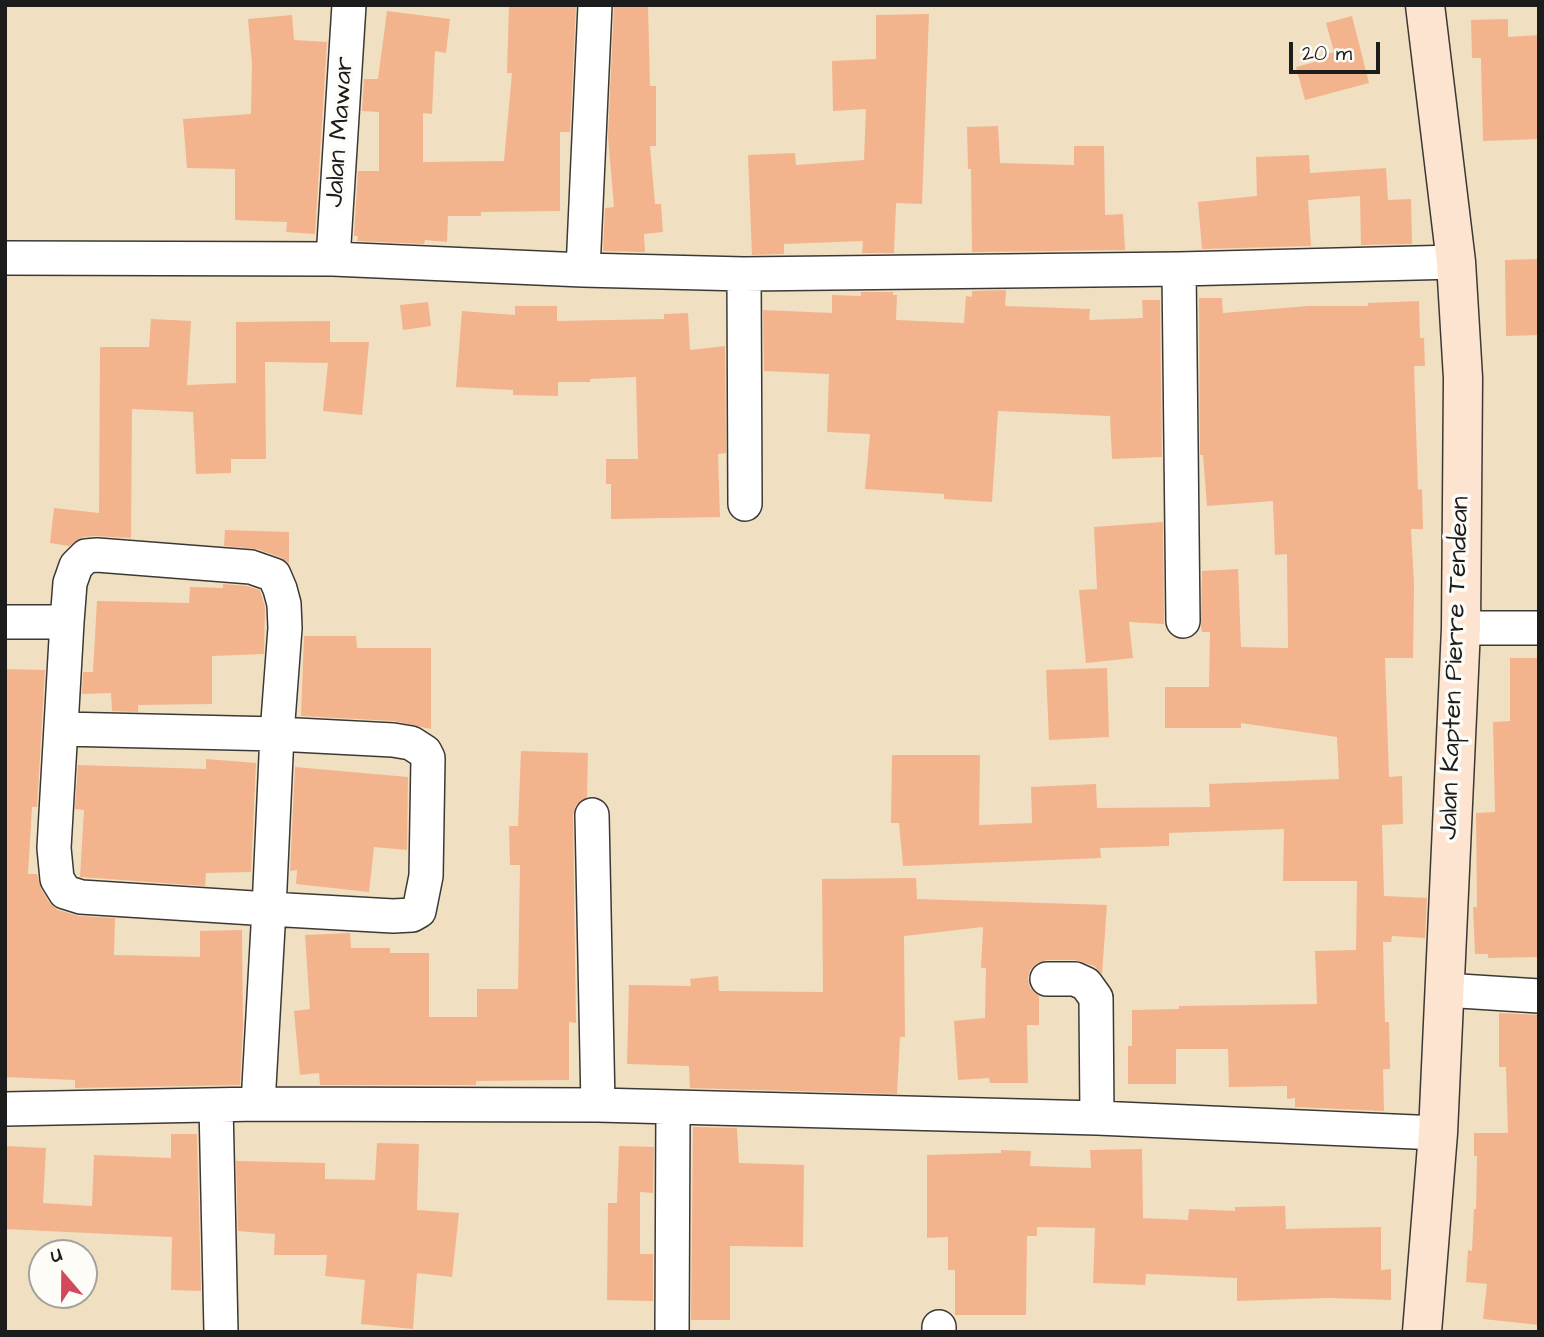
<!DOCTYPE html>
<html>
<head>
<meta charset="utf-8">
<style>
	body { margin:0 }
	#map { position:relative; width:1544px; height:1337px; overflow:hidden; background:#f0e0c1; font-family:"Architects Daughter",sans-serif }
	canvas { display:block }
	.frame { position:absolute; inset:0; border:7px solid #1c1c1c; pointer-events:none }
	.north { position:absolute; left:28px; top:1239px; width:70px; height:70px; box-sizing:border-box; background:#fdfcf7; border:2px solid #a3a29f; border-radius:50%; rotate:340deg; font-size:19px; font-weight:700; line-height:28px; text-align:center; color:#1c1c1c }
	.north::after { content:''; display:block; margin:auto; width:24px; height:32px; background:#d1495b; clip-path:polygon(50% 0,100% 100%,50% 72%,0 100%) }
	.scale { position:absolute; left:1289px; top:42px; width:91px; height:32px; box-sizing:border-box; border:4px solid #1c1c1c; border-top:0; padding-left:9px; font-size:21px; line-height:24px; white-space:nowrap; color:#1c1c1c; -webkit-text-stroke:5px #fdfcf7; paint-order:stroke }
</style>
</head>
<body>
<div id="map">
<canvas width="1544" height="1337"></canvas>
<div class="frame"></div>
<div class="north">U</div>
<div class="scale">20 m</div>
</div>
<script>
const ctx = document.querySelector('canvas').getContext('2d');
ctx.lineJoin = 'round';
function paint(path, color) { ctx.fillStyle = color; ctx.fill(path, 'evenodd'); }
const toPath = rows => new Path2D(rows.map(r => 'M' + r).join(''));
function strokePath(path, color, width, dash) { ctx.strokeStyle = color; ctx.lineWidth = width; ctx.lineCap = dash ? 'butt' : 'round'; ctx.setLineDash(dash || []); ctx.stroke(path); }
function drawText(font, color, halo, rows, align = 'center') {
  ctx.font = font + ' "Architects Daughter",sans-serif'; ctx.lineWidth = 7; ctx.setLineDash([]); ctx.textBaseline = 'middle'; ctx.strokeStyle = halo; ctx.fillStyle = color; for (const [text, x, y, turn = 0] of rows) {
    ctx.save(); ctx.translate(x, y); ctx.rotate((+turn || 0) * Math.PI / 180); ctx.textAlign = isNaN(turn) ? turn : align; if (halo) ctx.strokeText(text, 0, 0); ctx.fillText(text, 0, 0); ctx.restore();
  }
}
paint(toPath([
	[509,5,576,5,570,132,560,132,560,211,481,212,481,216,448,216,447,242,425,240,424,244,357,241,358,236,354,236,358,171,379,171,379,112,362,111,364,79,378,79,387,11,450,19,446,53,435,51,432,114,423,113,423,162,504,161,512,73,507,73],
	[614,5,648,5,650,86,656,86,656,146,650,146,655,204,661,204,663,232,644,234,645,252,603,251,605,208,614,207,608,137],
	[929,14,922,204,896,203,894,253,862,253,863,241,784,244,784,254,752,255,748,155,795,153,796,165,864,160,866,109,833,111,832,61,876,59,876,15],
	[292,15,294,40,327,42,315,234,286,232,287,222,235,220,235,169,187,168,183,119,251,114,252,64,248,19],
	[1352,16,1369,83,1305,100,1296,67,1315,62,1314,58,1334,52,1326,23],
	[1508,19,1508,37,1539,35,1539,139,1483,141,1481,58,1472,58,1471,20],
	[998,126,1000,163,1074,165,1074,146,1104,146,1105,215,1123,214,1125,250,972,252,971,169,968,169,967,127],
	[1309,155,1310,173,1386,168,1388,200,1411,199,1412,244,1361,245,1360,196,1308,200,1311,246,1202,249,1198,202,1257,196,1256,157],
	[1539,259,1539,335,1506,336,1505,260],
	[1006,290,1005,306,1090,309,1089,320,1143,318,1142,300,1160,300,1162,457,1112,459,1110,416,998,411,992,502,944,499,944,494,865,489,870,434,827,432,829,374,764,371,763,310,832,313,832,295,861,296,861,292,893,292,893,295,897,295,896,320,964,323,966,296,972,297,972,291],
	[1199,298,1222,298,1223,313,1309,306,1368,306,1368,303,1419,301,1420,338,1424,338,1425,366,1414,366,1418,490,1422,489,1423,529,1411,529,1414,584,1413,658,1385,658,1389,777,1402,776,1403,824,1382,825,1384,896,1427,898,1425,938,1392,936,1391,942,1383,942,1385,1022,1389,1022,1390,1069,1383,1069,1384,1111,1295,1107,1295,1098,1287,1099,1287,1086,1229,1087,1228,1049,1176,1049,1176,1084,1128,1084,1128,1046,1132,1046,1132,1010,1179,1009,1179,1006,1317,1004,1315,951,1356,950,1357,881,1283,881,1284,829,1169,833,1169,846,1100,848,1101,858,903,866,899,823,891,823,892,755,980,755,979,825,1032,823,1031,787,1096,784,1097,808,1210,807,1209,784,1339,779,1337,737,1241,723,1241,728,1165,728,1165,687,1209,687,1210,632,1202,632,1201,626,1202,571,1238,569,1241,647,1288,648,1287,554,1275,555,1273,501,1207,506,1203,455,1200,455],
	[428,302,431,326,403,330,400,305],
	[515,306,557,306,557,321,664,319,664,314,688,313,690,350,725,346,726,453,718,454,720,517,611,519,611,484,606,484,606,459,638,459,636,377,590,379,590,382,558,382,558,396,513,395,513,390,456,387,462,311,515,315],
	[151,319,191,321,187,385,236,383,236,322,330,321,330,349,330,342,369,342,362,415,323,411,328,363,265,362,266,459,231,459,231,473,196,474,193,412,132,409,131,538,95,536,83,537,69,546,50,543,54,508,99,513,100,347,149,347],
	[1163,522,1164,624,1129,622,1133,658,1086,663,1079,590,1097,589,1094,527],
	[225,530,289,532,289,563,280,557,257,549,224,546],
	[223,584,247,586,260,590,265,607,264,654,212,656,212,704,138,705,138,712,112,711,111,693,82,694,83,672,93,672,97,601,189,603,190,587,223,588],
	[304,636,356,636,357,648,431,648,431,729,394,721,301,716],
	[1510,658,1539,658,1539,957,1488,958,1488,954,1475,954,1473,907,1477,907,1476,813,1495,812,1493,722,1510,721],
	[1107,668,1109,737,1049,740,1046,670],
	[5,669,45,670,37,807,32,807,28,874,37,874,41,889,49,902,58,910,79,916,115,918,114,955,200,957,200,931,242,930,243,1026,240,1085,75,1088,75,1080,5,1077],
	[521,751,588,753,587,797,576,805,573,815,576,1023,569,1022,569,1080,476,1081,476,1085,320,1085,319,1073,300,1075,294,1011,310,1009,305,935,350,933,351,948,390,948,390,953,429,953,429,1017,477,1017,477,989,518,989,520,865,510,865,509,826,518,826],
	[206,759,256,763,251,872,206,873,205,886,80,877,84,810,75,809,78,765,206,769],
	[295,767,408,777,407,850,374,847,369,892,296,884,297,870,290,871],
	[916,878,917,899,1107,905,1102,974,1094,966,1075,960,1046,960,1037,963,1030,970,1028,978,1030,988,1039,996,1039,1025,1027,1025,1028,1083,990,1083,989,1078,958,1080,954,1021,985,1018,986,968,981,968,983,927,904,936,905,1037,900,1037,897,1094,690,1088,689,1066,627,1064,629,985,691,986,690,979,718,976,719,991,823,992,822,879],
	[1499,1013,1539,1015,1539,1325,1483,1319,1487,1284,1466,1282,1468,1250,1472,1251,1474,1209,1476,1209,1477,1156,1474,1156,1474,1133,1508,1133,1506,1067,1499,1067],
	[693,1127,737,1128,739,1163,804,1165,803,1247,730,1246,730,1320,691,1320],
	[171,1134,197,1134,201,1291,171,1290,172,1237,5,1229,5,1146,46,1148,43,1203,92,1206,94,1155,171,1158],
	[377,1143,419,1144,417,1210,459,1213,452,1277,417,1273,413,1329,361,1324,365,1280,325,1276,327,1255,274,1255,275,1234,238,1231,236,1161,325,1163,325,1179,375,1180],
	[619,1146,654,1147,653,1193,640,1192,640,1254,653,1254,653,1301,607,1300,608,1203,617,1203],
	[1142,1149,1143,1218,1188,1220,1189,1209,1235,1211,1235,1207,1285,1206,1286,1229,1381,1227,1381,1270,1391,1269,1391,1300,1329,1298,1237,1301,1237,1278,1146,1274,1145,1285,1093,1283,1095,1228,1037,1227,1037,1236,1027,1236,1026,1315,955,1315,955,1270,948,1270,948,1237,927,1238,927,1155,1001,1153,1001,1150,1031,1151,1030,1166,1091,1168,1090,1150]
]), '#f3b38d');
const minor = toPath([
	[5,258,333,259,583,270,744,274,1179,269,1456,262],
	[333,259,349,5],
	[1179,269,1183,621],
	[583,270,595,5],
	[744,274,745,504],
	[5,622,67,622],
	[1461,628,1539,628],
	[62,729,277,734,393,740,411,743,425,752,428,758,426,876,419,911,412,915,393,916,269,909,81,897,65,892,57,879,54,848,67,622,70,583,76,566,86,556,97,555,251,567,274,575,280,589,284,604,285,628,277,734,269,909,258,1104],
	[592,815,598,1105],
	[1047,979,1075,979,1086,984,1096,998,1097,1118],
	[1444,990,1539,996],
	[216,1105,221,1332],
	[5,1109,258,1104,598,1105,1097,1118,1438,1133],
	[672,1332,673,1108],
	[939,1332,939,1327]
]);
const secondary = toPath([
	[1422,1332,1438,1133,1461,628,1463,378,1456,262,1425,5]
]);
strokePath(minor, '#3c3935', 36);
strokePath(secondary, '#3c3935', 41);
strokePath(minor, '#fff', 33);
strokePath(secondary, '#fde4d1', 38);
drawText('26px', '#1c1c1c', '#fdfcf7', [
	["Jalan Mawar",341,132,-86],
	["Jalan Kapten Pierre Tendean",1456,668,-88]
]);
</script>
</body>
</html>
